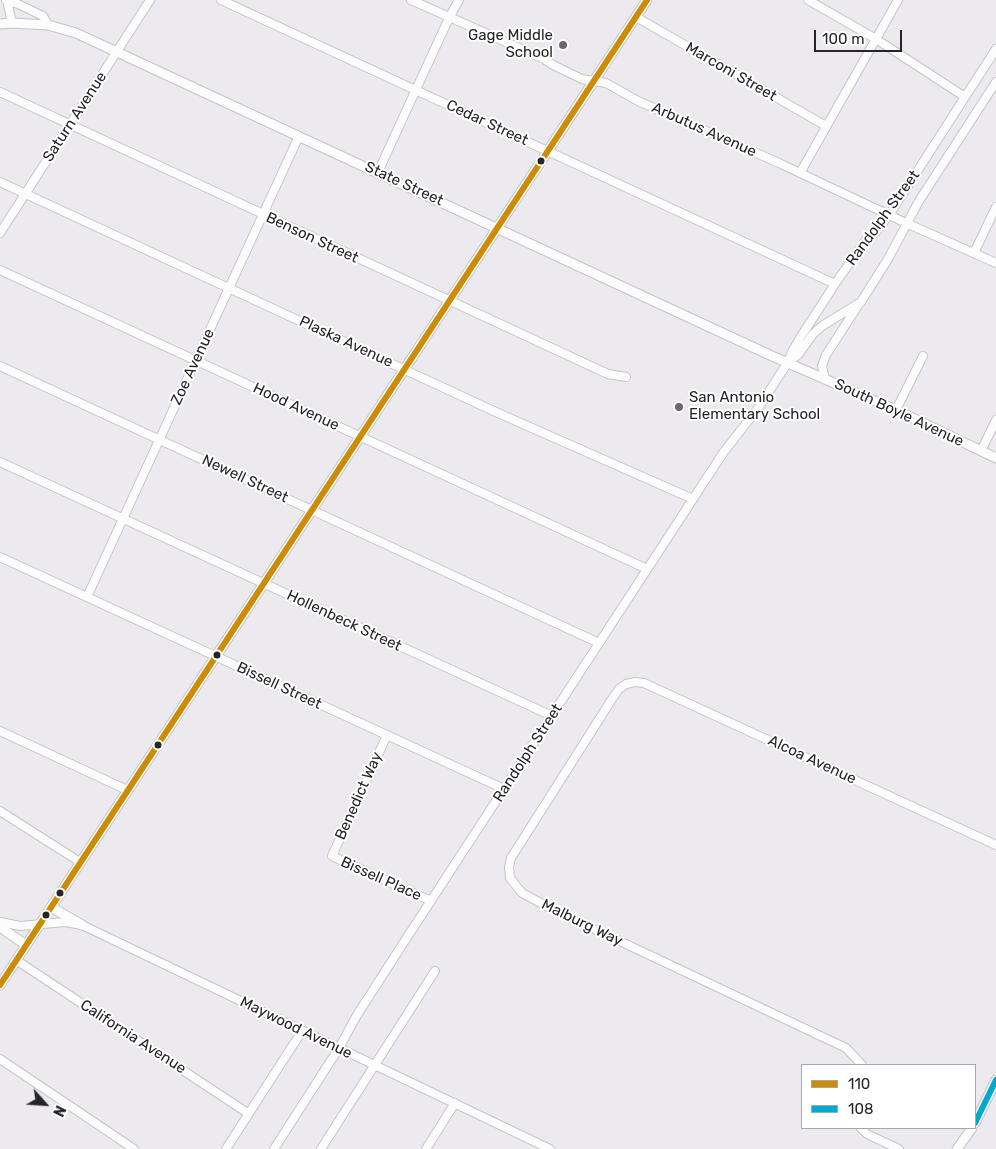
<!DOCTYPE html>
<html>
<head>
<meta charset="utf-8">
<style>
	body { margin:0 }
	#map { position:relative; width:996px; height:1149px; overflow:hidden; background:#eceaee; font-family:Rubik,sans-serif }
	canvas { display:block }
	.legend { position:absolute; left:801px; top:1064px; width:175px; height:65px; box-sizing:border-box; background:#fff; border:1px solid #a8a7a8; margin:0; padding:6px 9px; list-style:none; font-size:15px; color:#252426 }
	.legend li { display:flex; align-items:center; gap:10px; height:25px }
	.legend b { width:25px; border:1px solid #a8a7a8 }
	.north { position:absolute; left:20px; top:1079px; width:50px; height:50px; -webkit-text-stroke:4px #fff; paint-order:stroke; rotate:116deg; font-size:14px; font-weight:700; line-height:20px; text-align:center; color:#252426 }
	.north::after { content:''; display:block; margin:auto; width:18px; height:22px; background:#252426; clip-path:polygon(50% 0,100% 100%,50% 72%,0 100%) }
	.scale { position:absolute; left:814px; top:30px; width:88px; height:22px; box-sizing:border-box; border:2px solid #252426; border-top:0; padding-left:6px; font-size:15px; line-height:18px; white-space:nowrap; color:#252426; -webkit-text-stroke:4px #fff; paint-order:stroke }
</style>
</head>
<body>
<div id="map">
<canvas width="996" height="1149"></canvas>
<ul class="legend">
<li><b style="height:6px;background:#cd8c08"></b>110</li>
<li><b style="height:6px;background:#00a9ce"></b>108</li>
</ul>
<div class="north">N</div>
<div class="scale">100 m</div>
</div>
<script>
const ctx = document.querySelector('canvas').getContext('2d');
ctx.lineJoin = 'round';
const toPath = rows => new Path2D(rows.map(r => 'M' + r).join(''));
function strokePath(path, color, width, dash) { ctx.strokeStyle = color; ctx.lineWidth = width; ctx.lineCap = dash ? 'butt' : 'round'; ctx.setLineDash(dash || []); ctx.stroke(path); }
function drawText(font, color, halo, rows, align = 'center') {
  ctx.font = font + ' Rubik,sans-serif'; ctx.lineWidth = 4; ctx.setLineDash([]); ctx.textBaseline = 'middle'; ctx.strokeStyle = halo; ctx.fillStyle = color; for (const [text, x, y, turn = 0] of rows) {
    ctx.save(); ctx.translate(x, y); ctx.rotate((+turn || 0) * Math.PI / 180); ctx.textAlign = isNaN(turn) ? turn : align; if (halo) ctx.strokeText(text, 0, 0); ctx.fillText(text, 0, 0); ctx.restore();
  }
}
const minor = toPath([
	[6,0,18,4,43,16,48,25],
	[7,0,12,23],
	[221,0,835,284],
	[411,0,544,59,553,65,582,79,606,83,638,101,779,163,906,223,996,263],
	[808,0,876,39,965,97],
	[636,17,826,126],
	[0,92,608,374,626,377],
	[378,172,449,18,459,0],
	[800,173,898,0],
	[0,182,498,413,693,499],
	[0,233,150,0],
	[974,253,996,207],
	[0,270,647,569],
	[788,362,798,355,813,334,822,326,861,302,888,259,919,201,996,82],
	[0,366,599,643],
	[825,379,822,366,826,355,859,304],
	[896,410,923,356],
	[981,451,996,420],
	[0,462,552,716],
	[0,557,504,789],
	[87,597,299,136],
	[0,731,127,790],
	[387,735,332,856,431,901],
	[0,811,80,862],
	[0,922,20,926,65,922,82,925,550,1149],
	[16,960,249,1114],
	[0,1059,134,1149],
	[862,1065,846,1048,554,910,522,893,510,878,509,867,511,858,612,699,619,689,626,684,635,682,644,683,996,845],
	[861,1128,867,1134,899,1149],
	[226,1149,302,1031],
	[274,1149,339,1048,357,1015,406,939,723,453,759,407,788,362,792,352,800,338,835,284,865,241,876,232,889,215,996,49],
	[321,1149,435,971],
	[426,1149,455,1103]
]);
const major = toPath([
	[0,24,12,23,48,25,76,33,772,356,898,411,996,458],
	[51,907,82,925],
	[0,927,26,945],
	[0,985,647,0],
	[975,1123,996,1080],
	[957,1149,972,1128]
]);
strokePath(minor, '#c5c4c6', 10);
strokePath(major, '#c5c4c6', 11);
strokePath(minor, '#fcfcfc', 8);
strokePath(major, '#fcfcfc', 9);
strokePath(toPath([
	[0,985,647,0]
]), '#cd8c08', 6);
strokePath(toPath([
	[975,1123,996,1080]
]), '#00a9ce', 6);
for (const [x, y, r, color] of [
	[563,45,5,"#6b696c"],
	[541,161,4.5,"#252426"],
	[679,407,5,"#6b696c"],
	[217,655,4.5,"#252426"],
	[158,745,4.5,"#252426"],
	[60,893,4.5,"#252426"],
	[46,915,4.5,"#252426"]
]) { const dot = new Path2D(); dot.arc(x, y, r, 0, 2 * Math.PI); ctx.fillStyle = color; ctx.fill(dot); strokePath(dot, '#fff', 2); }
drawText('15px', '#252426', '#fff', [
	["Gage Middle",553,36],
	["School",553,53],
	["San Antonio",689,398,"left"],
	["Elementary School",689,415,"left"]
], 'right');
drawText('15px', '#252426', '#fff', [
	["Marconi Street",731,72,30],
	["Saturn Avenue",75,117,-57],
	["Cedar Street",487,123,25],
	["Arbutus Avenue",704,130,24],
	["State Street",404,184,25],
	["Randolph Street",883,218,-54],
	["Benson Street",312,238,25],
	["Plaska Avenue",346,342,25],
	["Zoe Avenue",193,367,-65],
	["Hood Avenue",296,407,25],
	["South Boyle Avenue",899,413,25],
	["Newell Street",245,479,25],
	["Hollenbeck Street",344,621,25],
	["Bissell Street",279,686,25],
	["Randolph Street",528,753,-57],
	["Alcoa Avenue",812,760,25],
	["Benedict Way",359,796,-66],
	["Bissell Place",381,879,24],
	["Malburg Way",582,923,26],
	["Maywood Avenue",296,1028,26],
	["California Avenue",133,1037,33]
]);
</script>
</body>
</html>
